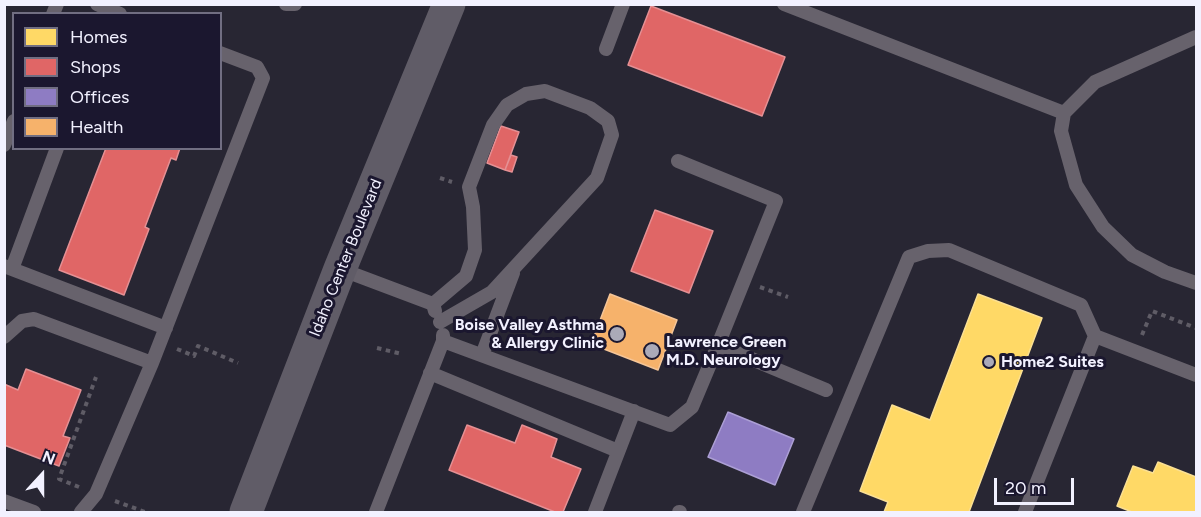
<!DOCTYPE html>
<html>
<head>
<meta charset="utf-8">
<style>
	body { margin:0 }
	#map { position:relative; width:1201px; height:517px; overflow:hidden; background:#282633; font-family:Figtree,sans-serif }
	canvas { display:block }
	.frame { position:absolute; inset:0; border:6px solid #f2f1ff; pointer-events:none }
	.legend { position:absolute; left:12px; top:12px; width:210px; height:138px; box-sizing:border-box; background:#1b172f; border:2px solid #716e82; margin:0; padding:8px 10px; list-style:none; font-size:18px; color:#f2f1ff }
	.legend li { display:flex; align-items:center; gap:12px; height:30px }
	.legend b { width:30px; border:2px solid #716e82 }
	.north { position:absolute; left:12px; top:445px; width:60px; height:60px; -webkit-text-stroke:4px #1b172f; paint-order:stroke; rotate:21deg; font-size:16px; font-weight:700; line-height:24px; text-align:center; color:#f2f1ff }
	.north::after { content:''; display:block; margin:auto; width:21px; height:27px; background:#f2f1ff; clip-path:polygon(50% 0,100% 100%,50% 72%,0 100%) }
	.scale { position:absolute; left:994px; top:478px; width:80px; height:27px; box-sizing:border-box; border:3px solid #f2f1ff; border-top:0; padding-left:8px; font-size:18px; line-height:21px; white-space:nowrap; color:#f2f1ff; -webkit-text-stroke:4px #1b172f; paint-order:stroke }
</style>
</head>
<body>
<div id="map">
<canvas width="1201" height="517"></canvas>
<div class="frame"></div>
<ul class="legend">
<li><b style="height:16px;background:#ffd966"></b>Homes</li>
<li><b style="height:16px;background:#e06666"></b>Shops</li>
<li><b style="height:16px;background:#8e7cc3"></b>Offices</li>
<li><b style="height:16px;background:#f6b26b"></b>Health</li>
</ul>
<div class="north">N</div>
<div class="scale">20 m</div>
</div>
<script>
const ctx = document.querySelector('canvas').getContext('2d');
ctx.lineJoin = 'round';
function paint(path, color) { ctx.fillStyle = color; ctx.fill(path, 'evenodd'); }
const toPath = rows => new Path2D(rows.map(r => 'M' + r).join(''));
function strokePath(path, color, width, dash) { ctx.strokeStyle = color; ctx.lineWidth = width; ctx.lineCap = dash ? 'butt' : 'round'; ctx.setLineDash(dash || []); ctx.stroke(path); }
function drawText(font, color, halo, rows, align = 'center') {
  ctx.font = font + ' Figtree,sans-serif'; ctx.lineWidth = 6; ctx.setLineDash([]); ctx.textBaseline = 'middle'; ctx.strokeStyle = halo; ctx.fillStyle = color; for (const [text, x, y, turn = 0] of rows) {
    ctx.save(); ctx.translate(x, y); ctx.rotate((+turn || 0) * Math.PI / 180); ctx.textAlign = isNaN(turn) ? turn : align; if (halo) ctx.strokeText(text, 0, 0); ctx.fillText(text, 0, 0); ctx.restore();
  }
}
const homes = toPath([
	[978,294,1042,318,969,512,884,512,888,502,860,491,892,405,930,420,978,294],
	[1158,462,1196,477,1196,512,1132,512,1117,506,1133,466,1153,473,1158,462]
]);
paint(homes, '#ffd966');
strokePath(homes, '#fbe094', 1.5);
const shops = toPath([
	[651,6,785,57,762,116,628,65,651,6],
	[501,126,519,132,505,170,487,163,501,126],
	[106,148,180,148,176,160,171,158,145,227,149,229,124,295,59,270,106,148],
	[511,155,517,157,512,172,505,170,511,155],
	[655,210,713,231,689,293,631,271,655,210],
	[26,369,81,390,63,436,70,438,59,466,4,445,4,384,18,390,26,369],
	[467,425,515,443,522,425,557,439,551,457,581,469,563,512,555,512,449,470,467,425]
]);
paint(shops, '#e06666');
strokePath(shops, '#e59094', 1.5);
const offices = toPath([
	[728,412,794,439,775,485,708,457,728,412]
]);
paint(offices, '#8e7cc3');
strokePath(offices, '#ac9fd5', 1.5);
const health = toPath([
	[610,294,677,320,658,370,591,344,610,294]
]);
paint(health, '#f6b26b');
strokePath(health, '#f5c597', 1.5);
strokePath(toPath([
	[440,178,452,182],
	[760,287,788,297],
	[1142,335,1152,311,1196,328],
	[377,348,402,354],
	[177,349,194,356,198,346,238,363],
	[79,487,59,479,96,377],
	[115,501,145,512]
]), '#5f5c66', 4, [4.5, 4.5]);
strokePath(toPath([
	[97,4,120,14],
	[286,4,295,4],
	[784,4,1064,113,1095,82,1196,37],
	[53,14,57,4],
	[606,49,623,4],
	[1064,113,1061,131,1076,185,1103,227,1132,255,1165,272,1196,283],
	[4,145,14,121],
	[678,161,776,201,718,345],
	[4,266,166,328],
	[12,269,57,148],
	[340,269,433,304,435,311],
	[433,304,466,276,475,250,473,207,469,187,493,125,507,105,526,94,545,91,590,108,608,121,612,135,597,178,492,292,440,322],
	[4,337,22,321,34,319,152,363],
	[443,341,670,425,692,407,718,345,826,390],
	[482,355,513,273],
	[430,373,618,451],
	[4,501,34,512],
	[81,512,96,494,152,363,263,78,257,67,220,53],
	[376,512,443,341,443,335],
	[595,512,634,411],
	[679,512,680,512],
	[803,512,909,257,928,251,949,250,1081,305,1095,336,1196,375],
	[1025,512,1095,336]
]), '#67626c', 14);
strokePath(toPath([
	[246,512,340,269,449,4]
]), '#605c67', 33);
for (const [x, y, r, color] of [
	[617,334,8,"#abaab8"],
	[652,351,8,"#abaab8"],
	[989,362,6,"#abaab8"]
]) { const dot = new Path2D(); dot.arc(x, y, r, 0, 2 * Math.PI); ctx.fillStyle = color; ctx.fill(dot); strokePath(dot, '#1b172f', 2); }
drawText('16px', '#f2f1ff', '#1b172f', [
	["Idaho Center Boulevard",346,258,-68]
]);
drawText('bold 16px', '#f2f1ff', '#1b172f', [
	["Boise Valley Asthma",604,325,"right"],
	["& Allergy Clinic",604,343,"right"],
	["Lawrence Green",666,342],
	["M.D. Neurology",666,360],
	["Home2 Suites",1001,362]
], 'left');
</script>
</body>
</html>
